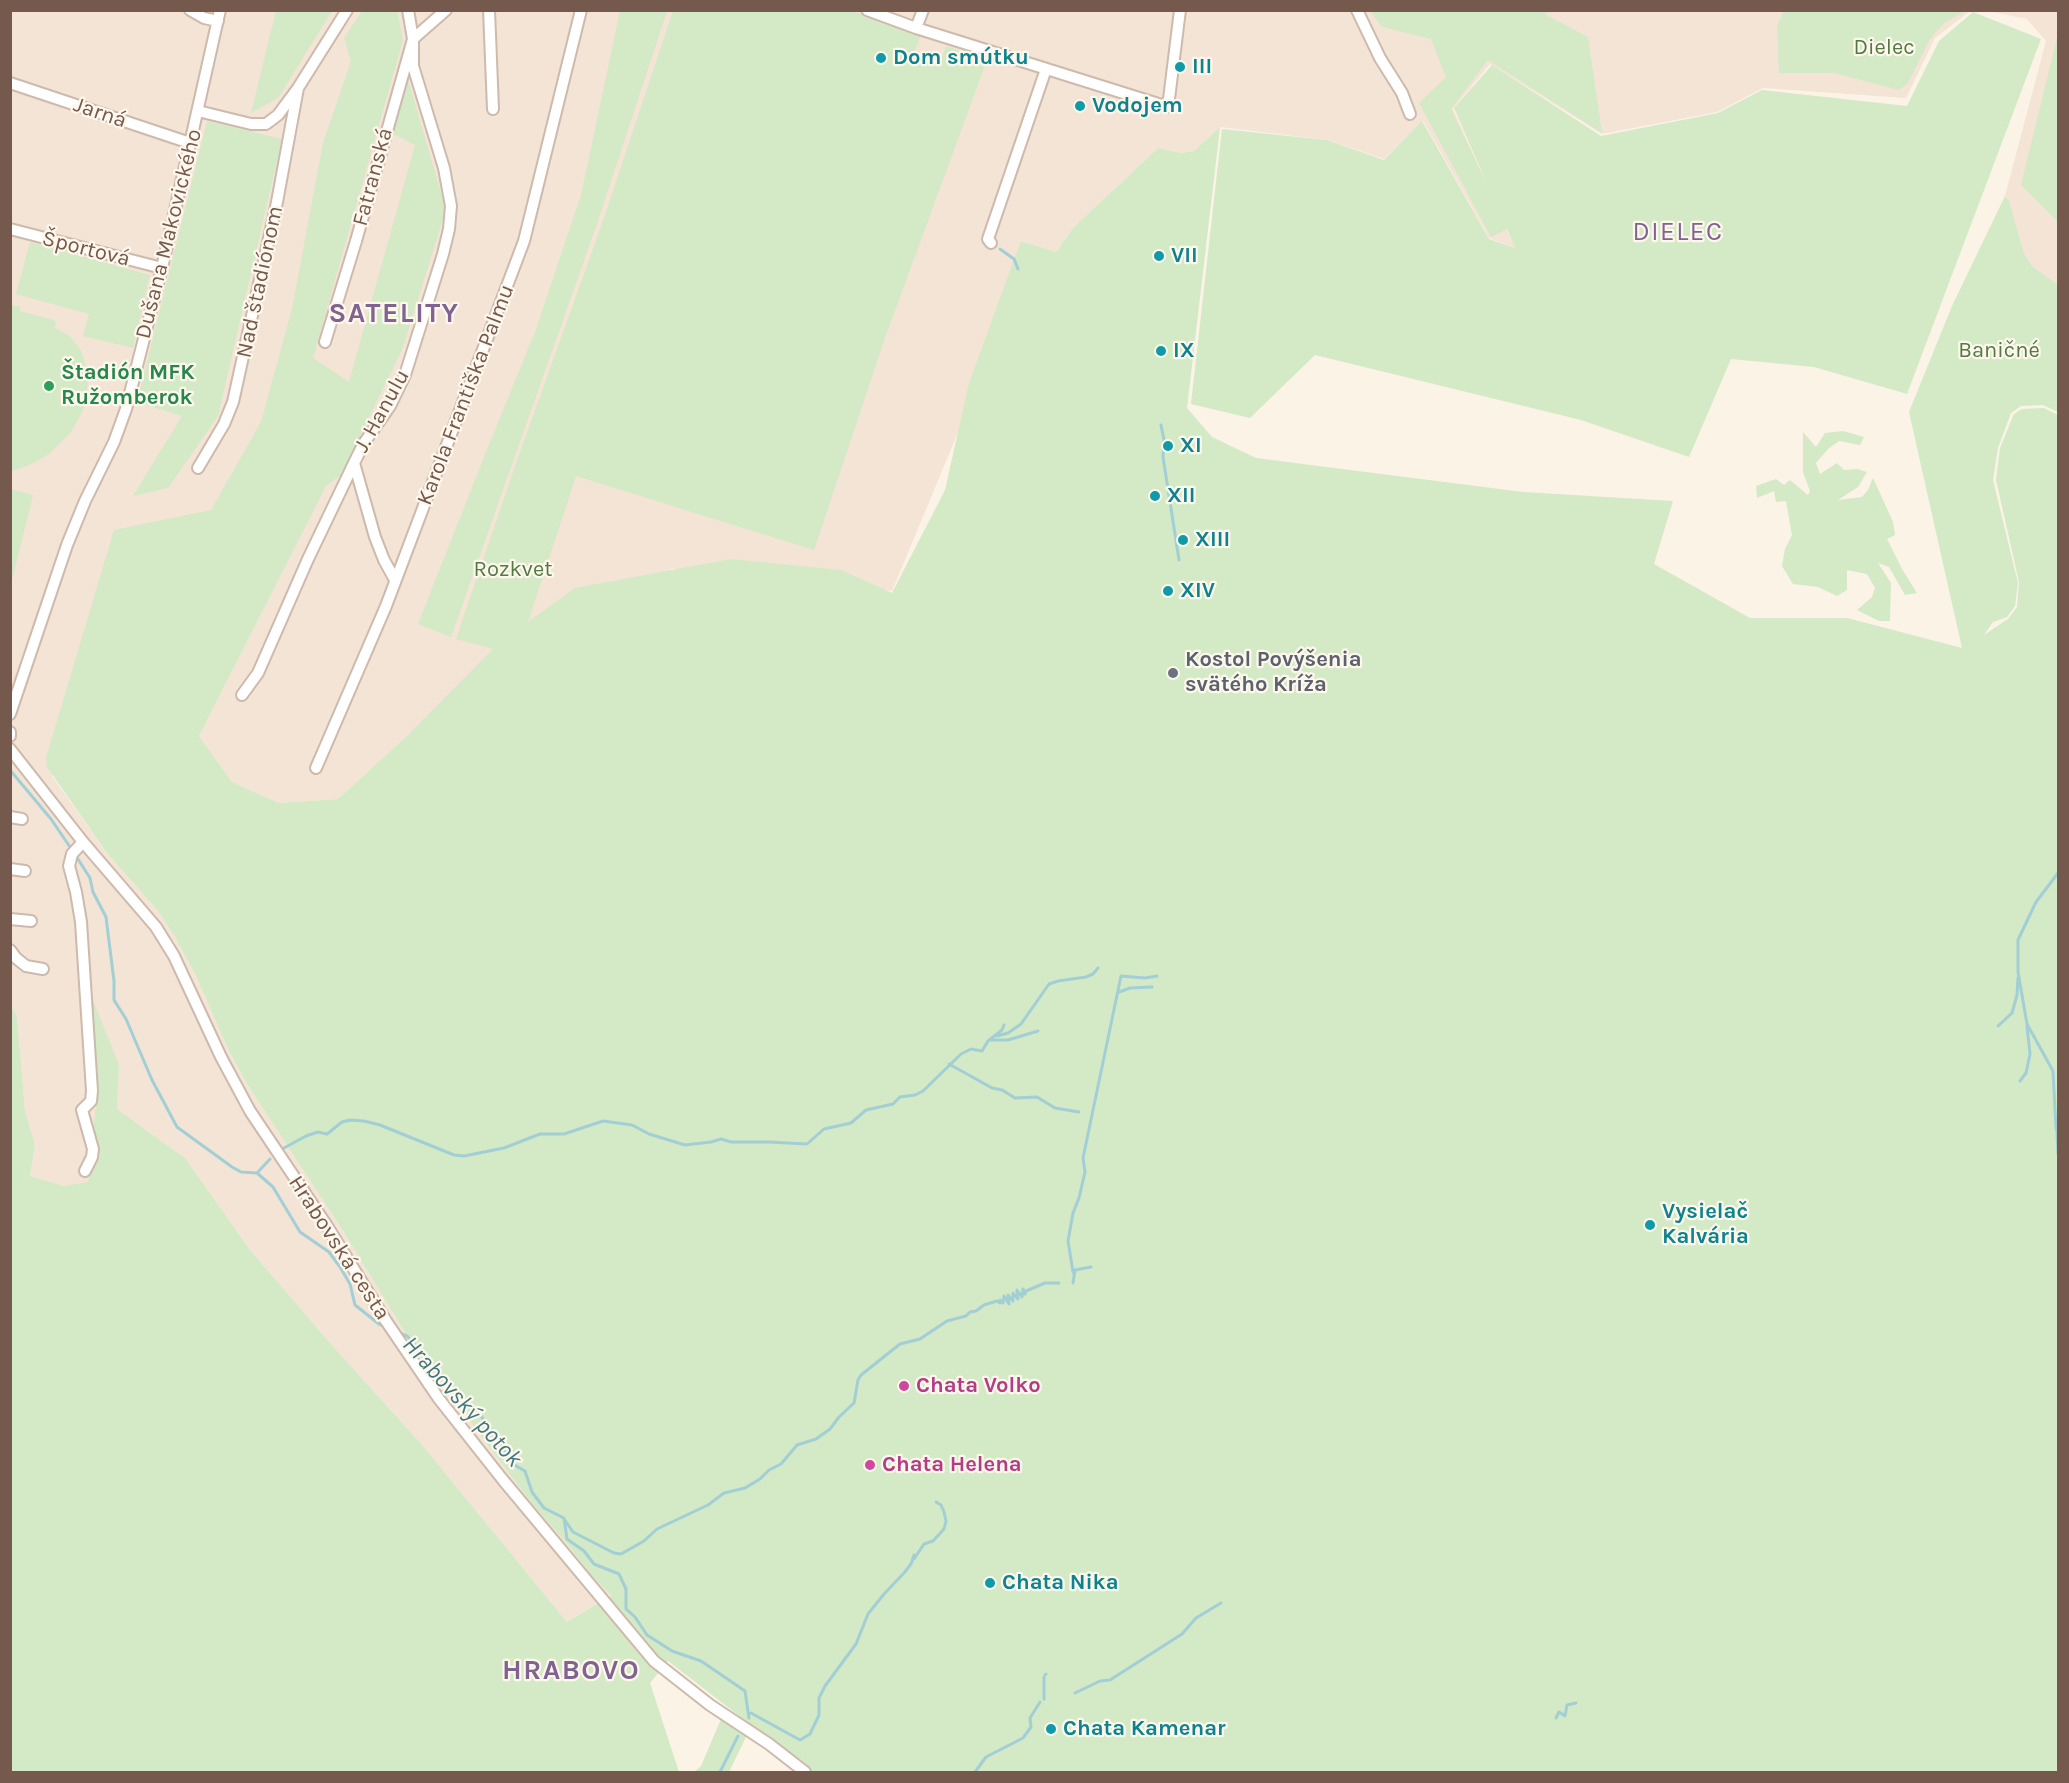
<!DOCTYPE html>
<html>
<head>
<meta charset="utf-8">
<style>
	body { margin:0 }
	#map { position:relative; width:2069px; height:1783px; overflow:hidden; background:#fbf3e6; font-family:Karla,sans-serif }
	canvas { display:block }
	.frame { position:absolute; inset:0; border:12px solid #74594c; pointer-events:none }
</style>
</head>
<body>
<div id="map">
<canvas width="2069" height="1783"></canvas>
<div class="frame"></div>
</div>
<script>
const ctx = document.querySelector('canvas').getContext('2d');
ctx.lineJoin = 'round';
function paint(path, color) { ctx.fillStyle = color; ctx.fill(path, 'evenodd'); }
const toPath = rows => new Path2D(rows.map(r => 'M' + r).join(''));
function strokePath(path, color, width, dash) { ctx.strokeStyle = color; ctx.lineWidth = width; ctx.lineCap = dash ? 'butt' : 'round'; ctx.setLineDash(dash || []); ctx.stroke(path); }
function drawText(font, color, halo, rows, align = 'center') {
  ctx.font = font + ' Karla,sans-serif'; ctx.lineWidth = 4.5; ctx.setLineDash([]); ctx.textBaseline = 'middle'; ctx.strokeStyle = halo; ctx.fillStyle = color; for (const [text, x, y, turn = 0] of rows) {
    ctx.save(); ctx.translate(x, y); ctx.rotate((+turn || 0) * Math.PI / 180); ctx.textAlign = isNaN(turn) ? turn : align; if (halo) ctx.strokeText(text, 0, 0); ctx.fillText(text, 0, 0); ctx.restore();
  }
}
paint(toPath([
	[10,11,1970,11,1935,38,1906,98,1763,88,1717,112,1602,134,1490,64,1453,109,1515,248,1489,238,1423,121,1384,159,1328,140,1220,127,1194,151,1181,153,1158,148,1073,228,1056,252,1021,241,974,394,892,591,671,569,409,734,338,799,279,803,232,782,199,736,325,487,52,776,107,853,158,911,175,937,196,976,228,1049,247,1084,345,1234,415,1349,533,1505,564,1540,591,1575,611,1594,567,1622,423,1446,330,1343,250,1250,185,1158,117,1109,119,1065,96,1102,88,1183,64,1186,30,1176,35,1145,25,1111,17,1016,10,1005],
	[1988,11,2058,11,2058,285,2032,266,2024,253,2009,200,2005,196,2046,41,2027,19]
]), '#f3e4d5');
paint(toPath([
	[276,11,332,11,278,98,251,113],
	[362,11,397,11,403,40,313,358,349,382,415,145,393,134,407,76,446,210,402,350,341,475,326,486,199,736,232,782,279,803,338,799,409,734,493,649,456,639,515,466,604,218,673,11,852,11,921,34,915,51,941,60,946,46,987,60,886,335,814,550,576,476,528,622,575,588,731,559,841,570,892,593,945,490,969,383,1021,241,1056,252,1073,228,1158,148,1181,153,1194,151,1220,127,1187,408,1212,437,1256,458,1523,492,1673,501,1654,564,1750,618,1847,618,1962,648,1909,412,1952,306,2005,196,2009,200,2024,253,2032,266,2058,285,2058,412,2043,405,2021,406,2011,413,1998,448,1993,480,2018,583,2015,606,2007,617,1993,622,1984,635,2008,619,2017,607,2019,582,1996,480,2000,448,2014,414,2022,409,2044,408,2058,415,2058,1772,812,1772,668,1661,650,1683,679,1772,11,1772,10,1005,17,1016,25,1111,35,1145,30,1176,64,1186,88,1182,96,1102,92,1056,92,998,119,1065,117,1109,185,1158,250,1250,330,1343,423,1446,567,1622,611,1595,591,1575,564,1540,533,1505,415,1349,345,1234,247,1084,228,1049,196,976,175,937,158,911,107,853,47,767,46,758,114,530,211,510,261,422,292,309,323,143,351,61,344,38],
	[620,11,667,11,597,224,451,637,418,624,486,452,535,332,581,195],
	[1374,11,1553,11,1544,14,1588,37,1602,133,1488,60,1451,109,1487,184,1454,108,1492,65,1601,136,1718,113,1762,90,1907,106,1939,41,1973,12,2041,39,1907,394,1814,367,1731,359,1689,457,1581,420,1315,355,1250,418,1191,404,1222,129,1327,140,1384,160,1422,121,1489,239,1515,248,1507,229,1491,237,1419,103,1446,77,1431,39,1382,27,1370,11],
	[1784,11,1784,10,1966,11,1944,23,1930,39,1908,83,1899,90,1834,73,1779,73,1777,26],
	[2058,34,2058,222,2021,185],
	[207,121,282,139,218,416,168,488,133,496,182,416,137,402],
	[30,242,150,275,133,348,83,336,89,314,16,294],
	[11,305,20,307,20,311,54,320,56,323,55,328,70,336,81,351,87,371,88,381,86,400,82,412,71,432,48,455,29,465,13,471,10,470],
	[1843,431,1864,437,1860,445,1839,441,1828,449,1816,463,1820,474,1837,463,1844,470,1857,469,1867,472,1858,487,1838,500,1862,497,1868,490,1873,478,1893,522,1895,535,1887,539,1902,569,1917,593,1905,595,1889,567,1878,563,1891,583,1890,621,1879,621,1857,610,1872,597,1875,588,1867,574,1847,570,1847,590,1837,596,1818,587,1793,584,1782,566,1785,549,1792,535,1786,501,1776,502,1774,491,1757,498,1756,486,1776,479,1784,485,1790,480,1808,495,1810,491,1803,472,1803,432,1816,447,1825,433],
	[11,489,33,495,11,584,10,489],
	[670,1680,748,1733,729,1772,694,1772,701,1766,721,1719]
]), '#d4e9c5');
strokePath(toPath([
	[1000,249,1014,259,1018,269],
	[1161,425,1164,440,1163,457,1179,560],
	[10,770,51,819,72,850],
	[76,856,90,878,93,892,106,917,114,981,114,1000,126,1019,152,1080,177,1127,232,1167,241,1172,257,1173,273,1187,300,1232,329,1252,340,1267,350,1284,355,1305,379,1324,386,1327],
	[2058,873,2036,902,2018,940,2018,972,2027,1024,2053,1071,2056,1128,2058,1133],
	[1119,992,1130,988,1152,987],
	[1998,1026,2012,1013,2017,995,2018,978],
	[997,1036,1008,1033,1021,1024,1049,984,1058,981,1086,977,1093,974,1098,968],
	[990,1040,1008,1040,1038,1031],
	[949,1064,992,1088,1002,1090,1015,1098,1037,1097,1055,1108,1079,1112],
	[2020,1081,2026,1073,2030,1054,2027,1026],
	[2057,1131,2058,1154],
	[284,1148,306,1136,318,1132,327,1134,342,1122,350,1120,364,1121,380,1125,454,1155,464,1156,504,1148,540,1134,564,1134,603,1121,632,1125,649,1134,685,1145,711,1142,721,1139,731,1142,769,1142,807,1144,824,1129,851,1123,866,1110,893,1104,900,1097,915,1095,923,1091,961,1054,971,1049,982,1051,988,1041,1002,1030,1004,1025],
	[257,1173,270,1159],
	[1073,1272,1068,1241,1073,1213,1079,1198,1085,1172,1083,1158,1121,976,1145,978,1157,976],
	[1073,1283,1075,1270,1091,1267],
	[397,1332,407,1336,442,1375,459,1400,481,1416,504,1448,506,1456,511,1463,525,1471,532,1492,544,1508,564,1518,567,1539,584,1551,594,1564,619,1574,626,1589,626,1609,635,1617,647,1635,672,1651,701,1661,745,1691,749,1718],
	[564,1519,573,1532,614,1553,621,1554,644,1541,657,1529,708,1505,724,1493,745,1488,760,1479,769,1470,781,1464,797,1445,816,1439,830,1429,839,1417,854,1403,858,1380,861,1375,900,1344,920,1339,947,1321,966,1316,970,1312,976,1311,984,1305,997,1301,1000,1303,1000,1300,1003,1303,1004,1296,1009,1304,1008,1295,1013,1301,1013,1293,1018,1299,1017,1290,1022,1297,1023,1289,1025,1294,1026,1291,1045,1283,1059,1283],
	[914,1559,924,1544,933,1541,944,1529,946,1521,944,1512,941,1505,936,1502],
	[1045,1675,1046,1674],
	[1075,1693,1100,1681,1110,1680,1182,1634,1196,1618,1221,1603],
	[1044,1699,1044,1677],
	[751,1713,800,1740,810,1734,819,1715,819,1698,825,1686,856,1644,868,1614,884,1594,904,1573,911,1564,914,1555],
	[1556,1718,1559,1712,1565,1716,1567,1705,1576,1703],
	[720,1772,738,1736],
	[975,1772,986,1757,1023,1738,1031,1727,1030,1718,1040,1702]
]), '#a2cfd6', 3);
const street = toPath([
	[190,10,204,18,218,21],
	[489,10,493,109],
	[867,10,916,28,1168,107,1180,10],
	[1357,10,1380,58,1402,93,1410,114],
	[916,28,923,10],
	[10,83,190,143],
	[198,111,251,124,266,124,278,115,298,88,347,10],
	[10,229,162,268],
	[991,243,988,239,1046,69],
	[325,342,356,241,413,39,408,10],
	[354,463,375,537,384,560,395,580],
	[198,468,224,424,233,402,277,202,298,88],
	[242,695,258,673,308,559,354,463,364,443,390,406,405,375,443,254,449,229,451,206,444,168,413,66,413,39,446,10],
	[10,714,67,545,85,501,114,442,126,409,162,268,220,10],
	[10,732,10,736],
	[10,749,83,842,156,927,174,956,221,1057,250,1111,327,1226,386,1321,439,1399,503,1480,654,1661,710,1705,769,1744,805,1772],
	[316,768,386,606,524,241,581,10],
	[10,817,22,819],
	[83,842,72,854,69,866,76,892,81,922,92,1091,91,1101,82,1110,93,1149,92,1157,85,1171],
	[10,869,25,871],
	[10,919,31,921],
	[10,950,16,958,26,966,43,969]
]);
strokePath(street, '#cdbaad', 14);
strokePath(street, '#fff', 10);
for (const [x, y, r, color] of [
	[881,58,6,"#0f9aa8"],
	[1180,67,6,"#0f9aa8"],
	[1080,106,6,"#0f9aa8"],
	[1159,256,6,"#0f9aa8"],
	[1161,351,6,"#0f9aa8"],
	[49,386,6,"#2e9e5b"],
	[1168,446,6,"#0f9aa8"],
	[1155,496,6,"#0f9aa8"],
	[1183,540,6,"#0f9aa8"],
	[1168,591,6,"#0f9aa8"],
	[1173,673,6,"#6b7280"],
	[1650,1225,6,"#0f9aa8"],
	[904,1386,6,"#d1479c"],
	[870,1465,6,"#d1479c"],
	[990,1583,6,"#0f9aa8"],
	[1051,1729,6,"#0f9aa8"]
]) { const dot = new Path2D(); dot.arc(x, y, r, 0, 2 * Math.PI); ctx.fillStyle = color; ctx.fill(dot); strokePath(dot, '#fef7ec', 2); }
drawText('22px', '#547944', '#fef7ec', [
	["Dielec",1884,48],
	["Baničné",1999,351],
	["Rozkvet",513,570]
]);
drawText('bold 22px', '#0d838f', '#fef7ec', [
	["Dom smútku",893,58],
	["III",1192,67],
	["Vodojem",1092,106],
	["VII",1171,256],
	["IX",1173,351],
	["XI",1180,446],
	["XII",1167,496],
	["XIII",1195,540],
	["XIV",1180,591],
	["Vysielač",1662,1212],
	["Kalvária",1662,1237],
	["Chata Nika",1002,1583],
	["Chata Kamenar",1063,1729]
], 'left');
drawText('22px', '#74594c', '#fef7ec', [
	["Jarná",100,113,19],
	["Fatranská",373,177,-75],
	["Dušana Makovického",169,234,-76],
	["Športová",86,249,14],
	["Nad štadiónom",260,282,-78],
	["Karola Františka Palmu",466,395,-69],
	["J. Hanulu",382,411,-61],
	["Hrabovská cesta",339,1248,57]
]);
drawText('bold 22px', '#27864d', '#fef7ec', [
	["Štadión MFK",61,373],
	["Ružomberok",61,398]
], 'left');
drawText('bold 22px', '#5b616d', '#fef7ec', [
	["Kostol Povýšenia",1185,660],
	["svätého Kríža",1185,685]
], 'left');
drawText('bold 22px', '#b23c85', '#fef7ec', [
	["Chata Volko",916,1386],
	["Chata Helena",882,1465]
], 'left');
drawText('italic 24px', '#43777f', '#fef7ec', [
	["Hrabovský potok",462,1402,48]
]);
ctx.letterSpacing = '1.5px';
drawText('26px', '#806390', '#fef7ec', [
	["DIELEC",1678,233]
]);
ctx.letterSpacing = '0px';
ctx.letterSpacing = '1.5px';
drawText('bold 28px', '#806390', '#fef7ec', [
	["SATELITY",394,314],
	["HRABOVO",571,1671]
]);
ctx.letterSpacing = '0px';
</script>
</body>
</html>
